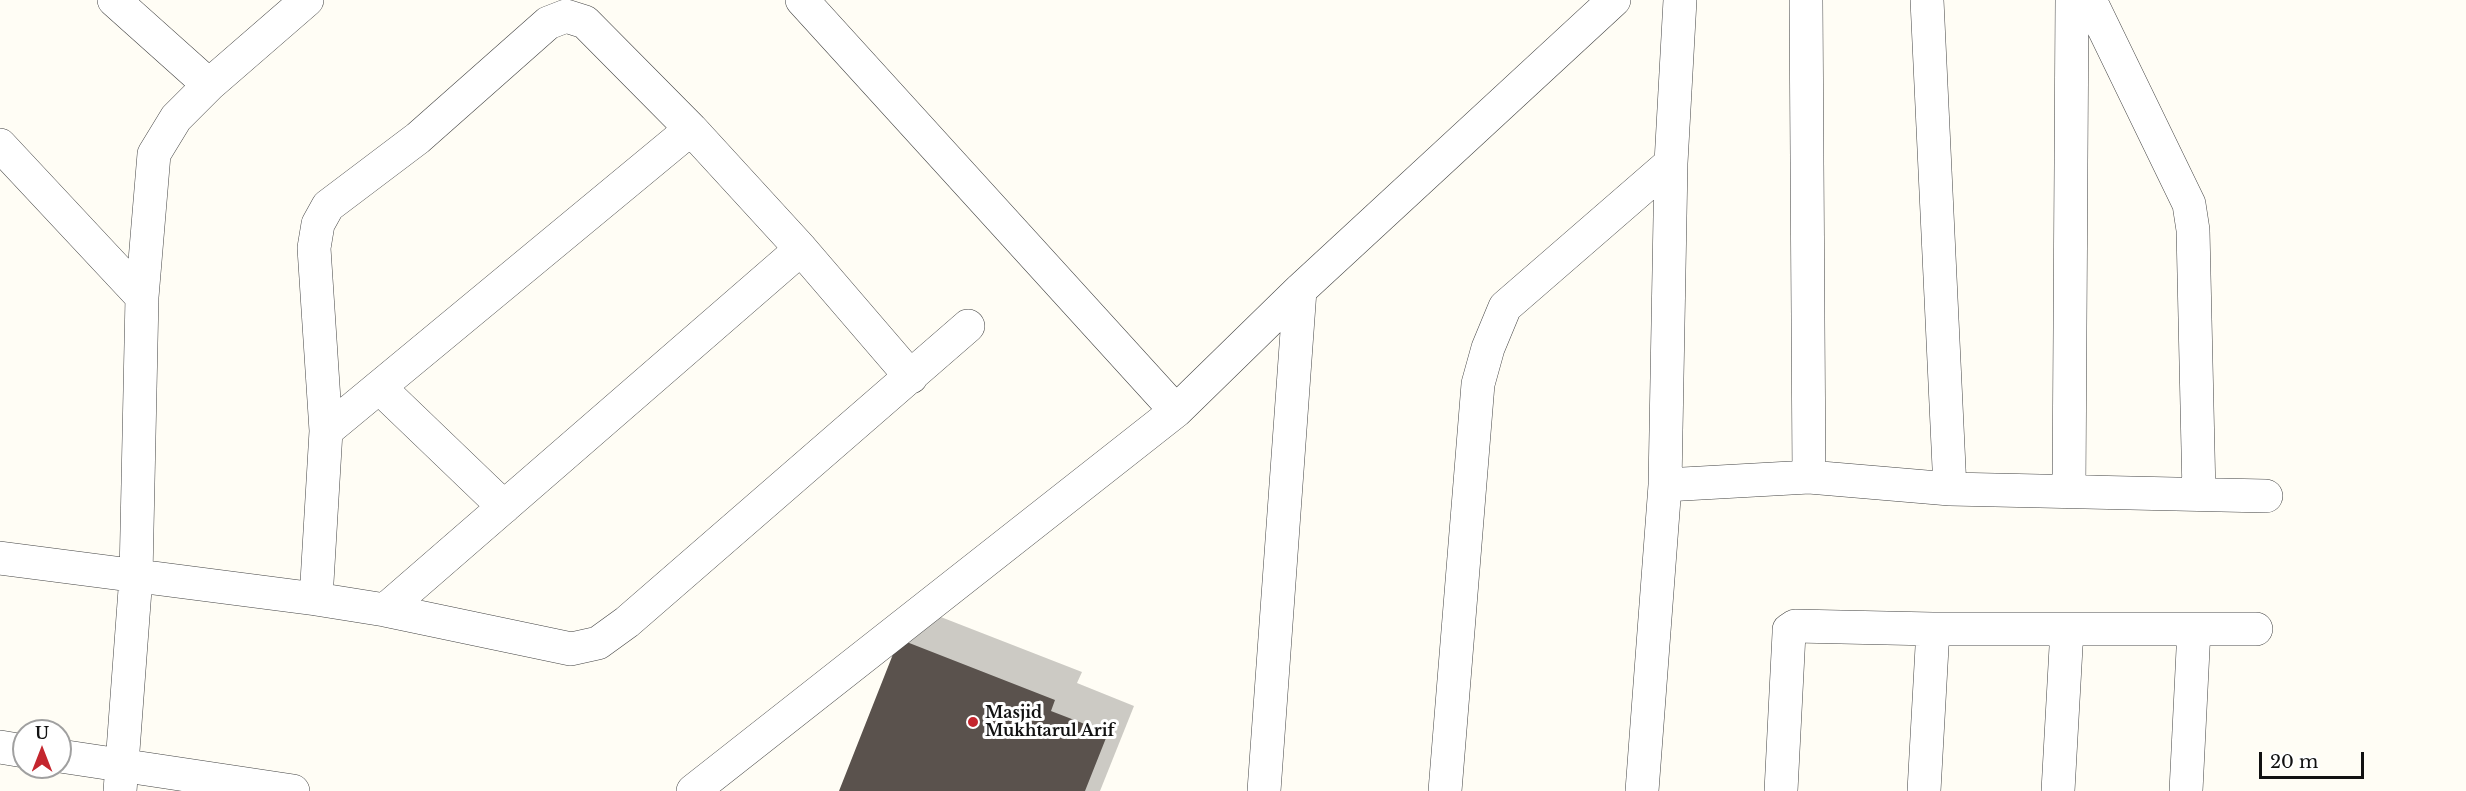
<!DOCTYPE html>
<html>
<head>
<meta charset="utf-8">
<style>
	body { margin:0 }
	#map { position:relative; width:2466px; height:791px; overflow:hidden; background:#fffdf5; font-family:"Libre Baskerville",serif }
	canvas { display:block }
	.north { position:absolute; left:12px; top:719px; width:60px; height:60px; box-sizing:border-box; background:#fff; border:2px solid #a0a0a0; border-radius:50%; rotate:0deg; font-size:16px; font-weight:700; line-height:24px; text-align:center; color:#111 }
	.north::after { content:''; display:block; margin:auto; width:21px; height:27px; background:#c4262e; clip-path:polygon(50% 0,100% 100%,50% 72%,0 100%) }
	.scale { position:absolute; left:2259px; top:752px; width:105px; height:27px; box-sizing:border-box; border:3px solid #111; border-top:0; padding-left:8px; font-size:18px; line-height:21px; white-space:nowrap; color:#111; -webkit-text-stroke:4px #fff; paint-order:stroke }
</style>
</head>
<body>
<div id="map">
<canvas width="2466" height="791"></canvas>
<div class="north">U</div>
<div class="scale">20 m</div>
</div>
<script>
const ctx = document.querySelector('canvas').getContext('2d');
ctx.lineJoin = 'round';
function paint(path, color) { ctx.fillStyle = color; ctx.fill(path, 'evenodd'); }
const toPath = rows => new Path2D(rows.map(r => 'M' + r).join(''));
function strokePath(path, color, width, dash) { ctx.strokeStyle = color; ctx.lineWidth = width; ctx.lineCap = dash ? 'butt' : 'round'; ctx.setLineDash(dash || []); ctx.stroke(path); }
function drawText(font, color, halo, rows, align = 'center') {
  ctx.font = font + ' "Libre Baskerville",serif'; ctx.lineWidth = 6; ctx.setLineDash([]); ctx.textBaseline = 'middle'; ctx.strokeStyle = halo; ctx.fillStyle = color; for (const [text, x, y, turn = 0] of rows) {
    ctx.save(); ctx.translate(x, y); ctx.rotate((+turn || 0) * Math.PI / 180); ctx.textAlign = isNaN(turn) ? turn : align; if (halo) ctx.strokeText(text, 0, 0); ctx.fillText(text, 0, 0); ctx.restore();
  }
}
paint(toPath([
	[928,612,1082,672,1077,683,1134,706,1100,791,841,791,901,640]
]), '#0003');
paint(toPath([
	[899,639,1055,700,1051,711,1108,733,1085,791,839,791]
]), '#5a524d');
const minor = toPath([
	[114,0,209,85],
	[802,0,1176,411],
	[1806,0,1809,477],
	[1927,0,1950,489],
	[2090,0,2189,204,2193,230,2199,494],
	[0,145,142,297],
	[379,387,504,507],
	[326,431,691,129],
	[1665,485,1809,477,1950,489,2266,496],
	[2069,492,2072,0],
	[0,558,316,599,385,610,571,649,598,643,627,622,968,326],
	[316,599,326,431,314,248,318,224,328,206,418,138,548,23,566,16,585,22,691,129,801,249,911,377],
	[385,610,801,249],
	[0,747,24,751],
	[60,756,293,791],
	[120,791,136,576,142,297,154,154,176,118,209,85,307,0],
	[693,791,1176,411,1300,290,1614,0],
	[1264,791,1300,290],
	[1445,791,1478,384,1488,348,1505,307,1671,163],
	[1642,791,1665,485,1671,163,1680,0],
	[1781,791,1789,633,1789,630,1795,626,1933,629,2256,629],
	[1924,791,1933,629],
	[2058,791,2067,629],
	[2186,791,2194,629]
]);
strokePath(minor, '#444', 34);
strokePath(minor, '#fff', 33);
for (const [x, y, r, color] of [
	[973,722,6,"#c4262e"]
]) { const dot = new Path2D(); dot.arc(x, y, r, 0, 2 * Math.PI); ctx.fillStyle = color; ctx.fill(dot); strokePath(dot, '#fff', 2); }
drawText('bold 16px', '#111', '#fff', [
	["Masjid",985,713],
	["Mukhtarul Arif",985,731]
], 'left');
</script>
</body>
</html>
